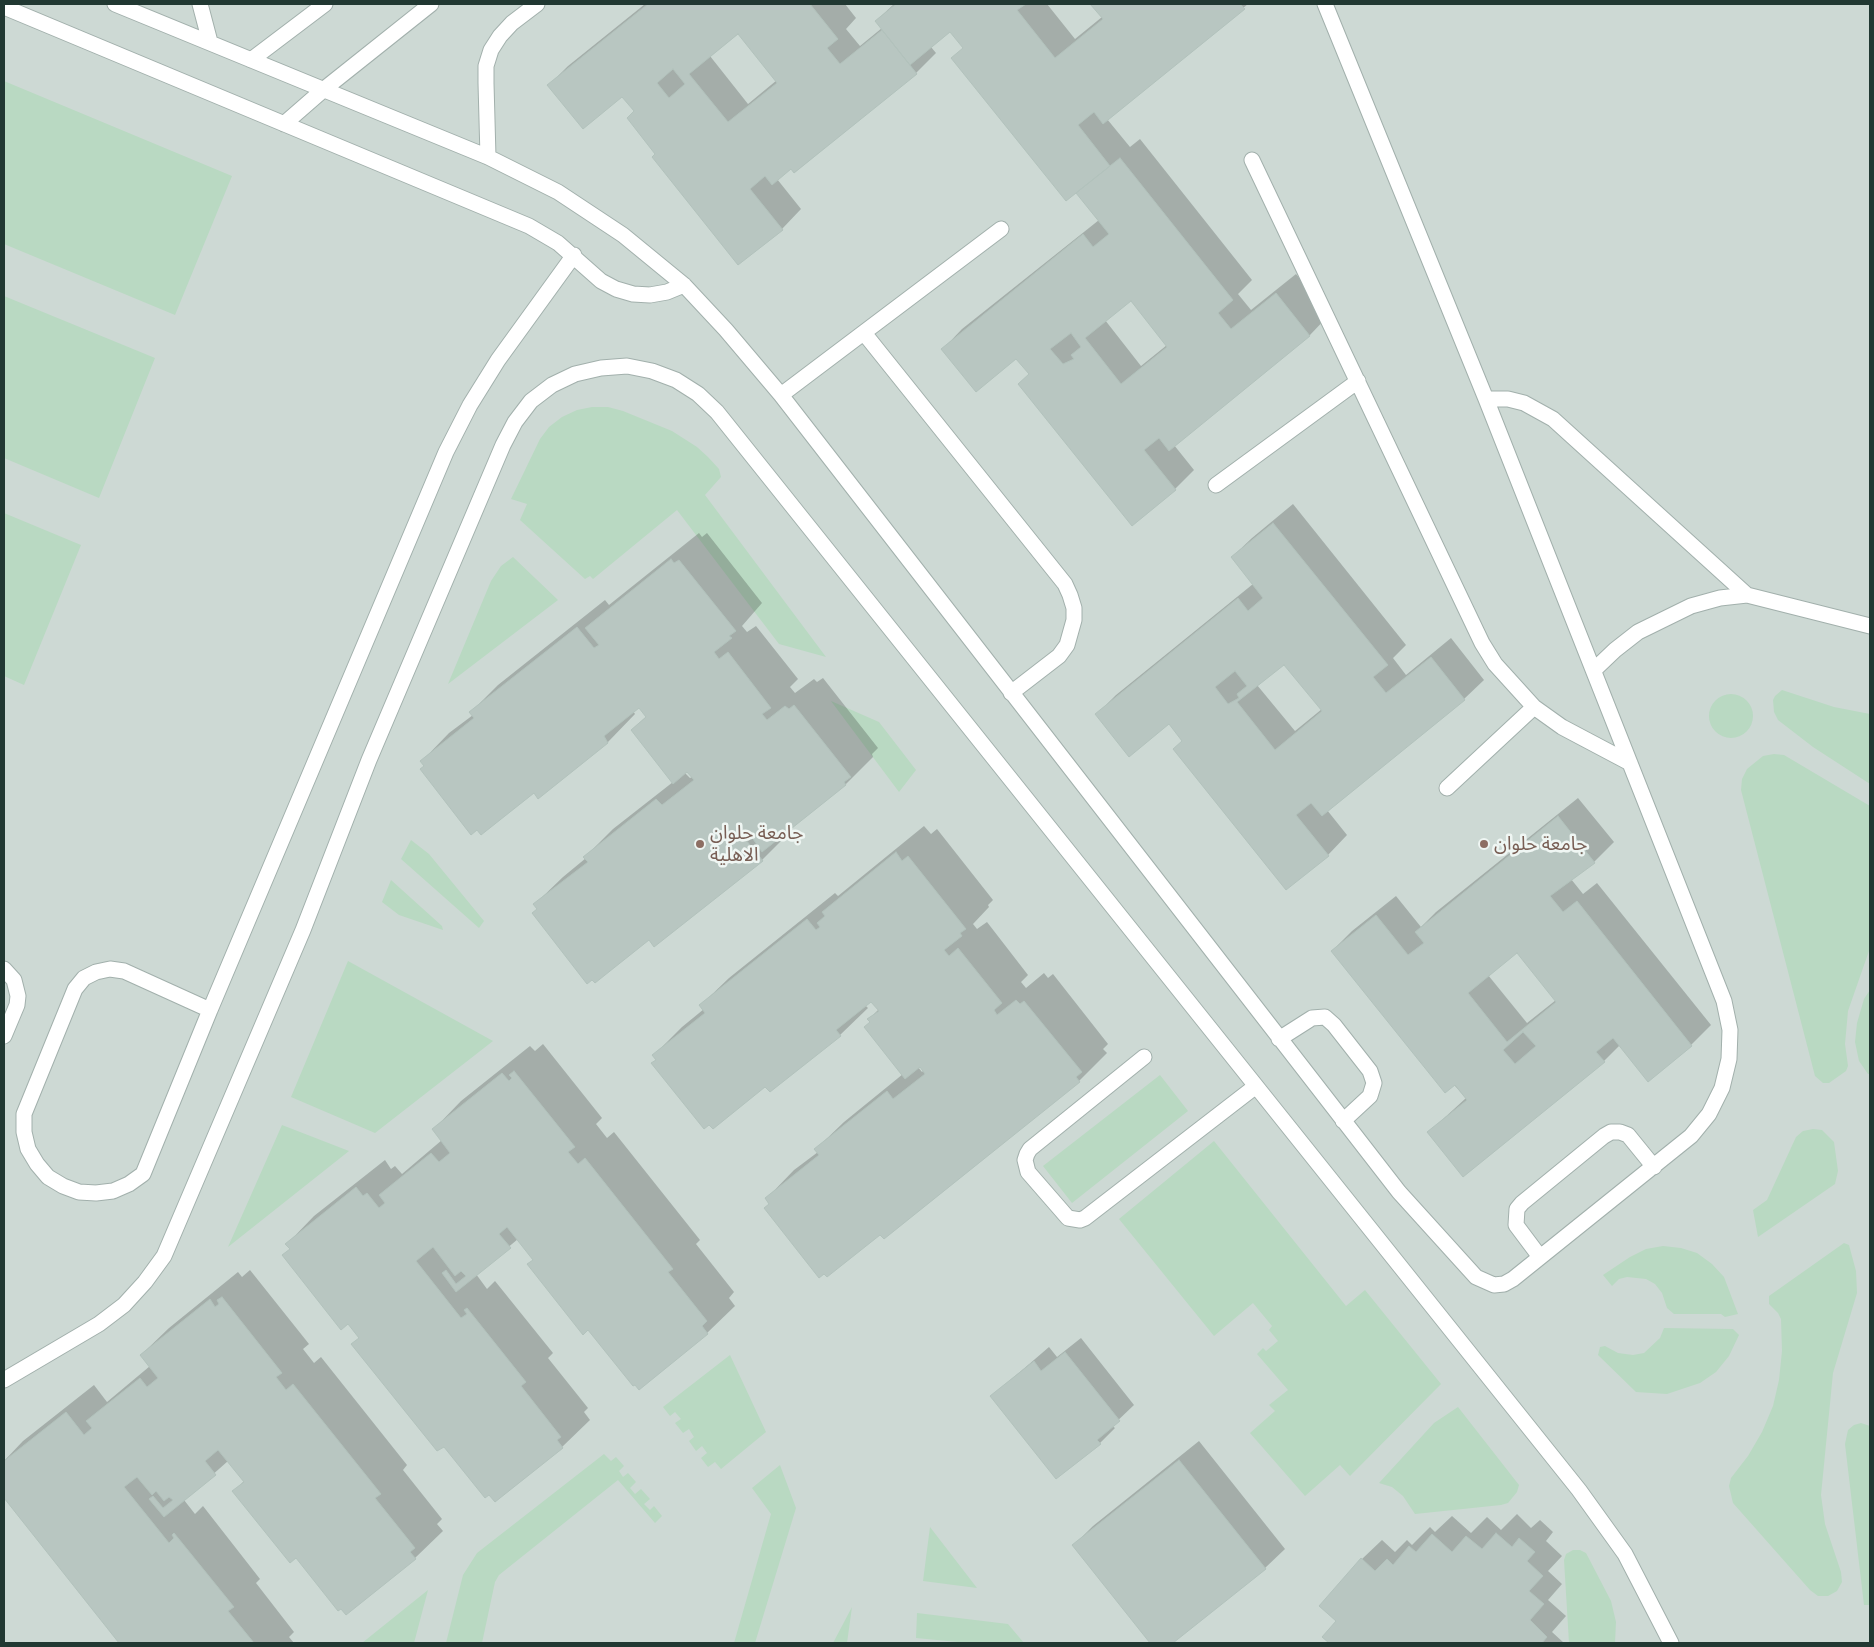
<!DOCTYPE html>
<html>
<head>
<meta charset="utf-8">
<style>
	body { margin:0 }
	#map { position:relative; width:1874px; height:1647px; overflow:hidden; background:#dfe9e5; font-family:"Exo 2",sans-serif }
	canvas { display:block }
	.frame { position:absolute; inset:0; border:5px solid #213832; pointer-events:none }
</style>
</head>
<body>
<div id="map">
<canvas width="1874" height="1647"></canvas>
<div class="frame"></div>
</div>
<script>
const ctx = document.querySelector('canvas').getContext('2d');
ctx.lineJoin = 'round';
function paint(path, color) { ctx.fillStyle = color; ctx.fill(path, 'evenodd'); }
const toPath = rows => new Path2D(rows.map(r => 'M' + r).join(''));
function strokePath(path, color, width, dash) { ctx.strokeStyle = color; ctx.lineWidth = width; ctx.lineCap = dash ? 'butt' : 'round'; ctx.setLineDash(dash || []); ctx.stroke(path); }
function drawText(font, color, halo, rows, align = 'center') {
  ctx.font = font + ' "Exo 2","Noto Sans Arabic",sans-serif'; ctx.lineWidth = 5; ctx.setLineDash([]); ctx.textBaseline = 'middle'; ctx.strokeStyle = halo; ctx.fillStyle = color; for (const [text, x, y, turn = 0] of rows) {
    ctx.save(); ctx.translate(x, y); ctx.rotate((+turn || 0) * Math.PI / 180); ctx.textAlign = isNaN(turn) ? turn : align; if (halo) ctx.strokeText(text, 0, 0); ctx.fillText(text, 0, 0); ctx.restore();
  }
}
paint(toPath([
	[4,4,1870,4,1870,1643,4,1643]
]), '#cdd9d4');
paint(toPath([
	[4,81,232,176,175,315,4,244],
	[4,296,155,358,99,498,4,458],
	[592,407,608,407,623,411,672,431,697,447,708,457,719,469,721,477,705,495,826,657,779,644,677,510,593,579,590,576,585,579,520,520,527,504,511,499,540,439,549,427,562,417,577,410],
	[4,513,81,545,24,685,4,676],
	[513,557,558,600,448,684,491,581,501,566],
	[1782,690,1834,707,1870,714,1870,784,1813,747,1778,720,1774,712,1773,700,1775,696],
	'1709 716a22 22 0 1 1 44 0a22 22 0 1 1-44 0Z',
	[831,701,879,722,916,770,899,792],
	[1774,754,1784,755,1870,806,1870,948,1848,1011,1845,1044,1848,1066,1846,1071,1829,1083,1823,1083,1815,1076,1741,790,1742,779,1747,769,1763,756],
	[411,840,429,854,484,921,479,928,401,859],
	[391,880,442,926,443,930,399,915,382,902],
	[348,961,493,1041,375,1133,291,1097],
	[1870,990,1870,1074,1868,1074,1859,1061,1855,1042,1857,1023,1864,999],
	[1160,1075,1188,1111,1072,1203,1043,1166],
	[282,1125,349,1151,228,1247],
	[1813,1129,1822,1130,1834,1142,1838,1171,1835,1184,1758,1237,1753,1210,1767,1200,1796,1137,1803,1131],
	[1214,1141,1346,1306,1365,1290,1441,1384,1350,1476,1340,1465,1305,1496,1250,1433,1275,1411,1269,1405,1288,1390,1257,1354,1263,1348,1266,1351,1278,1341,1269,1330,1272,1326,1253,1303,1214,1336,1119,1219],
	[1844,1243,1849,1245,1856,1271,1857,1293,1833,1373,1821,1495,1825,1524,1841,1572,1842,1582,1837,1591,1828,1596,1818,1596,1810,1590,1733,1503,1729,1486,1731,1478,1748,1456,1762,1432,1773,1406,1779,1380,1782,1351,1781,1319,1778,1313,1769,1304,1769,1296],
	[1663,1246,1681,1248,1697,1253,1712,1264,1724,1277,1738,1314,1725,1317,1721,1314,1674,1314,1667,1308,1662,1293,1655,1284,1646,1279,1627,1277,1619,1279,1612,1286,1603,1275,1630,1257,1646,1249],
	[1664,1328,1733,1329,1739,1335,1729,1356,1716,1372,1700,1383,1667,1394,1636,1392,1598,1355,1600,1347,1605,1346,1618,1353,1633,1355,1644,1353,1660,1338],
	[730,1355,766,1432,721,1469,715,1462,708,1467,701,1458,707,1453,702,1446,696,1451,689,1441,694,1437,689,1429,683,1433,675,1423,681,1419,675,1412,670,1416,663,1407],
	[1458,1407,1519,1485,1517,1492,1508,1503,1501,1505,1415,1514,1403,1496,1392,1487,1379,1483,1434,1423],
	[1861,1423,1870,1426,1870,1605,1864,1605,1845,1444,1848,1430,1854,1425],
	[604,1454,611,1461,616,1457,624,1466,619,1471,623,1477,628,1473,636,1482,630,1488,635,1494,641,1489,650,1499,644,1504,650,1510,654,1506,662,1516,655,1523,618,1480,499,1575,495,1582,482,1643,446,1643,463,1575,477,1553],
	[780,1465,796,1508,755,1643,734,1643,771,1514,752,1488],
	[930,1527,977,1588,923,1581],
	[1573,1550,1580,1550,1586,1553,1611,1601,1616,1622,1615,1643,1569,1643,1564,1560,1566,1554],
	[428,1590,414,1643,362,1643],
	[852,1607,847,1643,833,1643],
	[917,1613,1008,1624,1024,1643,968,1643,916,1638]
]), '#b9d9c2');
paint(toPath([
	[645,4,845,4,856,18,846,29,860,46,882,28,876,21,894,4,1047,4,1075,39,1102,17,1092,4,1248,4,1107,119,1130,147,1140,139,1252,280,1238,294,1251,310,1296,274,1329,315,1310,335,1174,445,1194,470,1175,489,1030,373,1017,357,943,349,962,329,1099,220,951,30,931,47,936,53,916,73,795,172,792,168,777,179,801,209,782,229,657,154,635,111,623,95,549,85,568,66],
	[739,33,777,80,748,104,710,56],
	[1131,300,1167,345,1141,366,1105,320],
	[1293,504,1406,645,1393,658,1406,675,1451,638,1484,680,1464,699,1327,810,1347,835,1328,855,1183,740,1169,723,1097,714,1116,695,1253,584,1232,557,1252,538],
	[1285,663,1322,709,1295,731,1257,685],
	[699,533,702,537,707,533,762,603,742,626,747,632,756,626,798,679,790,687,795,693,814,679,817,682,823,678,878,748,872,754,873,757,846,784,788,830,790,832,762,860,654,945,649,939,538,909,535,904,563,877,586,858,585,857,613,829,673,782,632,730,647,716,640,706,633,711,635,714,608,742,538,797,534,791,425,765,422,761,449,733,473,715,471,712,498,685,605,600,609,605],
	[688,771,692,777,690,778,685,773],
	[1578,798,1614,842,1594,862,1571,879,1583,894,1597,883,1711,1025,1691,1045,1648,1080,1620,1045,1604,1061,1429,1132,1466,1098,1332,951,1352,931,1396,896,1421,927,1436,912],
	[1517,951,1556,1000,1527,1023,1488,975],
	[924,826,931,834,937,829,993,900,988,905,989,907,973,924,977,929,987,922,1028,975,1021,982,1026,988,1044,973,1048,978,1053,974,1108,1044,1103,1049,1107,1053,1079,1081,884,1237,881,1233,770,1203,767,1198,794,1170,818,1152,816,1149,844,1122,903,1074,869,1019,879,1009,871,1000,865,1005,868,1008,840,1035,766,1085,657,1059,654,1055,682,1027,704,1009,701,1005,729,978,835,893,838,896],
	[921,1065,924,1070,922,1072,918,1067],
	[543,1044,602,1118,596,1124,607,1138,614,1132,700,1240,696,1244,734,1292,729,1298,735,1306,707,1333,534,1259,518,1239,476,1274,487,1289,495,1281,553,1353,548,1358,588,1408,584,1412,590,1420,562,1447,287,1244,314,1216,385,1160,391,1169,395,1166,402,1174,442,1140,434,1129,461,1101,530,1046,535,1051],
	[250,1270,309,1344,303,1349,314,1363,321,1357,407,1465,403,1470,442,1519,437,1524,443,1531,415,1558,296,1556,234,1491,244,1481,228,1461,184,1500,195,1514,203,1506,260,1579,256,1583,294,1632,289,1637,294,1643,121,1643,4,1496,4,1461,23,1441,94,1385,107,1402,150,1366,141,1355,169,1328,238,1272,242,1277],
	[1081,1338,1134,1405,1112,1426,1115,1428,1100,1443,992,1396,1049,1347,1057,1357],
	[1199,1441,1285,1549,1265,1568,1171,1643,1151,1643,1074,1545,1093,1526],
	[1517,1514,1531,1528,1540,1520,1553,1532,1546,1541,1562,1556,1548,1571,1562,1584,1548,1600,1566,1616,1552,1632,1564,1643,1330,1643,1323,1637,1338,1621,1362,1559,1382,1540,1395,1552,1407,1540,1412,1545,1430,1527,1435,1532,1452,1516,1471,1533,1487,1517,1501,1530]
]), '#0003');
const building = toPath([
	[648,4,810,4,838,39,827,48,840,64,882,30,917,74,794,173,791,169,772,185,765,176,750,189,783,230,738,265,652,157,655,154,627,118,634,111,622,97,583,129,547,85,648,4],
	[738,34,777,83,728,122,689,74,738,34],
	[673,69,685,84,669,98,657,83,673,69],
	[896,4,1026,4,1017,10,1055,58,1103,19,1090,4,1240,4,1245,9,1103,124,1094,112,1078,125,1110,166,1066,201,951,58,963,48,950,32,910,65,875,21,896,4],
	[1120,158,1233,300,1218,313,1231,329,1276,293,1310,336,1169,451,1159,438,1144,450,1176,490,1132,526,1018,384,1029,374,1016,359,976,392,941,349,1083,234,1093,247,1109,234,1076,193,1120,158],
	[1131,301,1167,347,1121,384,1085,338,1131,301],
	[1071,333,1081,347,1071,355,1074,359,1063,364,1050,349,1071,333],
	[1273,523,1388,665,1373,677,1386,693,1431,657,1465,700,1322,816,1311,803,1296,815,1329,856,1286,890,1173,749,1182,741,1169,724,1129,757,1095,714,1238,598,1248,611,1263,598,1231,557,1273,523],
	[1284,665,1322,711,1275,750,1237,702,1284,665],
	[1235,671,1247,686,1237,694,1239,698,1228,704,1215,687,1235,671],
	[671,559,674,563,679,560,736,631,729,636,732,638,714,652,719,659,728,652,771,708,762,714,767,720,785,706,789,709,794,705,851,777,844,782,846,785,762,852,751,836,746,840,763,861,654,947,649,940,595,983,592,980,587,984,532,913,537,909,533,904,588,862,583,857,656,799,662,805,694,780,687,772,673,784,631,730,646,717,639,708,604,736,608,743,538,799,534,793,481,835,477,830,471,835,420,769,424,766,420,761,474,718,469,712,577,627,594,648,599,645,585,628,671,559],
	[1558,816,1595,863,1550,896,1563,912,1577,901,1692,1046,1648,1082,1613,1038,1596,1052,1605,1062,1463,1177,1427,1132,1467,1100,1455,1085,1445,1093,1331,951,1376,915,1408,955,1424,943,1415,932,1558,816],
	[1517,953,1556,1002,1507,1042,1468,993,1517,953],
	[1523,1032,1536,1046,1515,1064,1503,1050,1523,1032],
	[896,852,902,861,908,856,966,929,960,933,962,936,944,950,949,956,958,948,1002,1003,994,1010,997,1015,1016,1000,1020,1004,1024,1001,1082,1072,1076,1077,1080,1082,884,1239,880,1235,827,1277,824,1274,819,1278,764,1208,769,1204,765,1198,819,1155,814,1149,887,1091,893,1099,925,1074,920,1067,905,1079,864,1027,870,1022,867,1019,879,1011,871,1002,836,1030,841,1036,770,1092,765,1087,713,1129,709,1125,704,1129,651,1063,656,1060,652,1055,705,1013,699,1005,807,919,816,930,820,927,817,923,825,916,822,912,896,852],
	[514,1071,575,1147,568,1152,578,1164,585,1158,673,1269,668,1272,707,1321,702,1326,708,1334,639,1390,635,1385,633,1386,588,1330,583,1335,527,1264,533,1260,507,1227,499,1234,511,1248,456,1292,442,1273,446,1270,456,1284,466,1276,461,1271,455,1276,433,1247,416,1261,461,1318,467,1314,464,1310,467,1308,526,1382,521,1386,561,1437,557,1440,563,1448,495,1502,489,1495,485,1498,444,1447,437,1451,351,1344,359,1338,348,1324,341,1330,282,1255,290,1249,285,1244,356,1187,363,1196,367,1193,379,1208,385,1203,379,1195,431,1153,439,1162,450,1153,432,1129,502,1073,509,1081,512,1078,509,1075,514,1071],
	[222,1297,282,1373,276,1377,286,1390,293,1384,381,1494,375,1498,415,1548,410,1552,416,1559,346,1615,341,1609,338,1611,296,1558,290,1563,232,1491,244,1482,218,1450,205,1461,216,1475,164,1517,149,1499,153,1496,163,1508,173,1500,169,1497,164,1501,156,1491,152,1495,137,1477,124,1487,169,1543,174,1538,172,1535,174,1533,234,1607,228,1611,254,1643,119,1643,4,1498,4,1461,66,1412,84,1435,92,1428,86,1421,140,1378,147,1387,158,1378,140,1355,210,1299,215,1307,219,1304,217,1300,222,1297],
	[1065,1352,1120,1421,1097,1440,1101,1444,1056,1479,990,1396,1034,1361,1041,1371,1065,1352],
	[1179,1460,1266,1569,1173,1643,1150,1643,1072,1545,1179,1460],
	[1496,1533,1512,1547,1519,1538,1535,1552,1527,1561,1543,1576,1529,1591,1544,1604,1530,1620,1547,1637,1542,1643,1329,1643,1322,1637,1336,1621,1319,1606,1361,1558,1375,1571,1387,1559,1393,1565,1409,1546,1416,1552,1432,1534,1452,1552,1466,1536,1482,1549,1496,1533]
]);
paint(building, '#b8c6c1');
strokePath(building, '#b2c2bc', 1);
const service = toPath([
	[115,4,488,157,558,192,623,235,684,285,726,330,781,395,1399,1192,1476,1277,1494,1285,1504,1284,1513,1279,1691,1136,1709,1114,1722,1088,1729,1059,1730,1030,1724,1001,1486,399,1325,4],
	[200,4,210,42],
	[4,7,529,226,558,243,601,281,616,289,633,294,650,295,667,292,684,285],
	[251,60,325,4],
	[284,124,323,90,431,4],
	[488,157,486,83,486,66,491,50,500,36,512,23,537,4],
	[1252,160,1482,643,1495,664,1534,707,1562,727,1630,763],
	[864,333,1065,584,1070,595,1074,608,1074,620,1067,645,1059,656,1011,693],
	[781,395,1001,229],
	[1486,399,1508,399,1524,403,1553,419,1747,595],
	[1216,485,1358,381],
	[1594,670,1615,650,1638,632,1691,606,1720,598,1747,595,1870,626],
	[1447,788,1534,707],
	[4,969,14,980,18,996,17,1005,4,1036],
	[110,969,124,971,210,1010,143,1174,129,1184,113,1191,96,1193,79,1192,63,1186,48,1177,37,1164,28,1149,24,1132,24,1114,75,989,84,978,96,972,110,969],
	[210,1010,446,452,470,405,498,360,574,255],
	[1279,1039,1312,1018,1325,1017,1334,1025,1370,1071,1374,1083,1370,1096,1343,1121],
	[1144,1057,1030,1149,1027,1154,1025,1160,1028,1172,1068,1218,1080,1220,1085,1218,1256,1086],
	[1540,1257,1516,1225,1517,1209,1522,1203,1604,1136,1611,1132,1620,1132,1628,1135,1654,1167],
	[4,1380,99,1324,124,1305,145,1282,164,1256,303,930,369,760,503,445,515,422,531,401,552,385,575,374,601,368,627,366,652,371,676,380,698,394,717,412,1579,1490,1625,1554,1671,1643]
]);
strokePath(service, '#a2b0ac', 17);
strokePath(service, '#fff', 15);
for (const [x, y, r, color] of [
	[700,844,5,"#8d6e63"],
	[1484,844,5,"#8d6e63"]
]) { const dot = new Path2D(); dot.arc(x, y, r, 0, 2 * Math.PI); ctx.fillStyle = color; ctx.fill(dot); strokePath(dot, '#eff6f3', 2); }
drawText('19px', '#785e54', '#eff6f3', [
	["جامعة حلوان",710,833],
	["الاهلية",710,855],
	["جامعة حلوان",1494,844]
], 'left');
</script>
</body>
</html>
